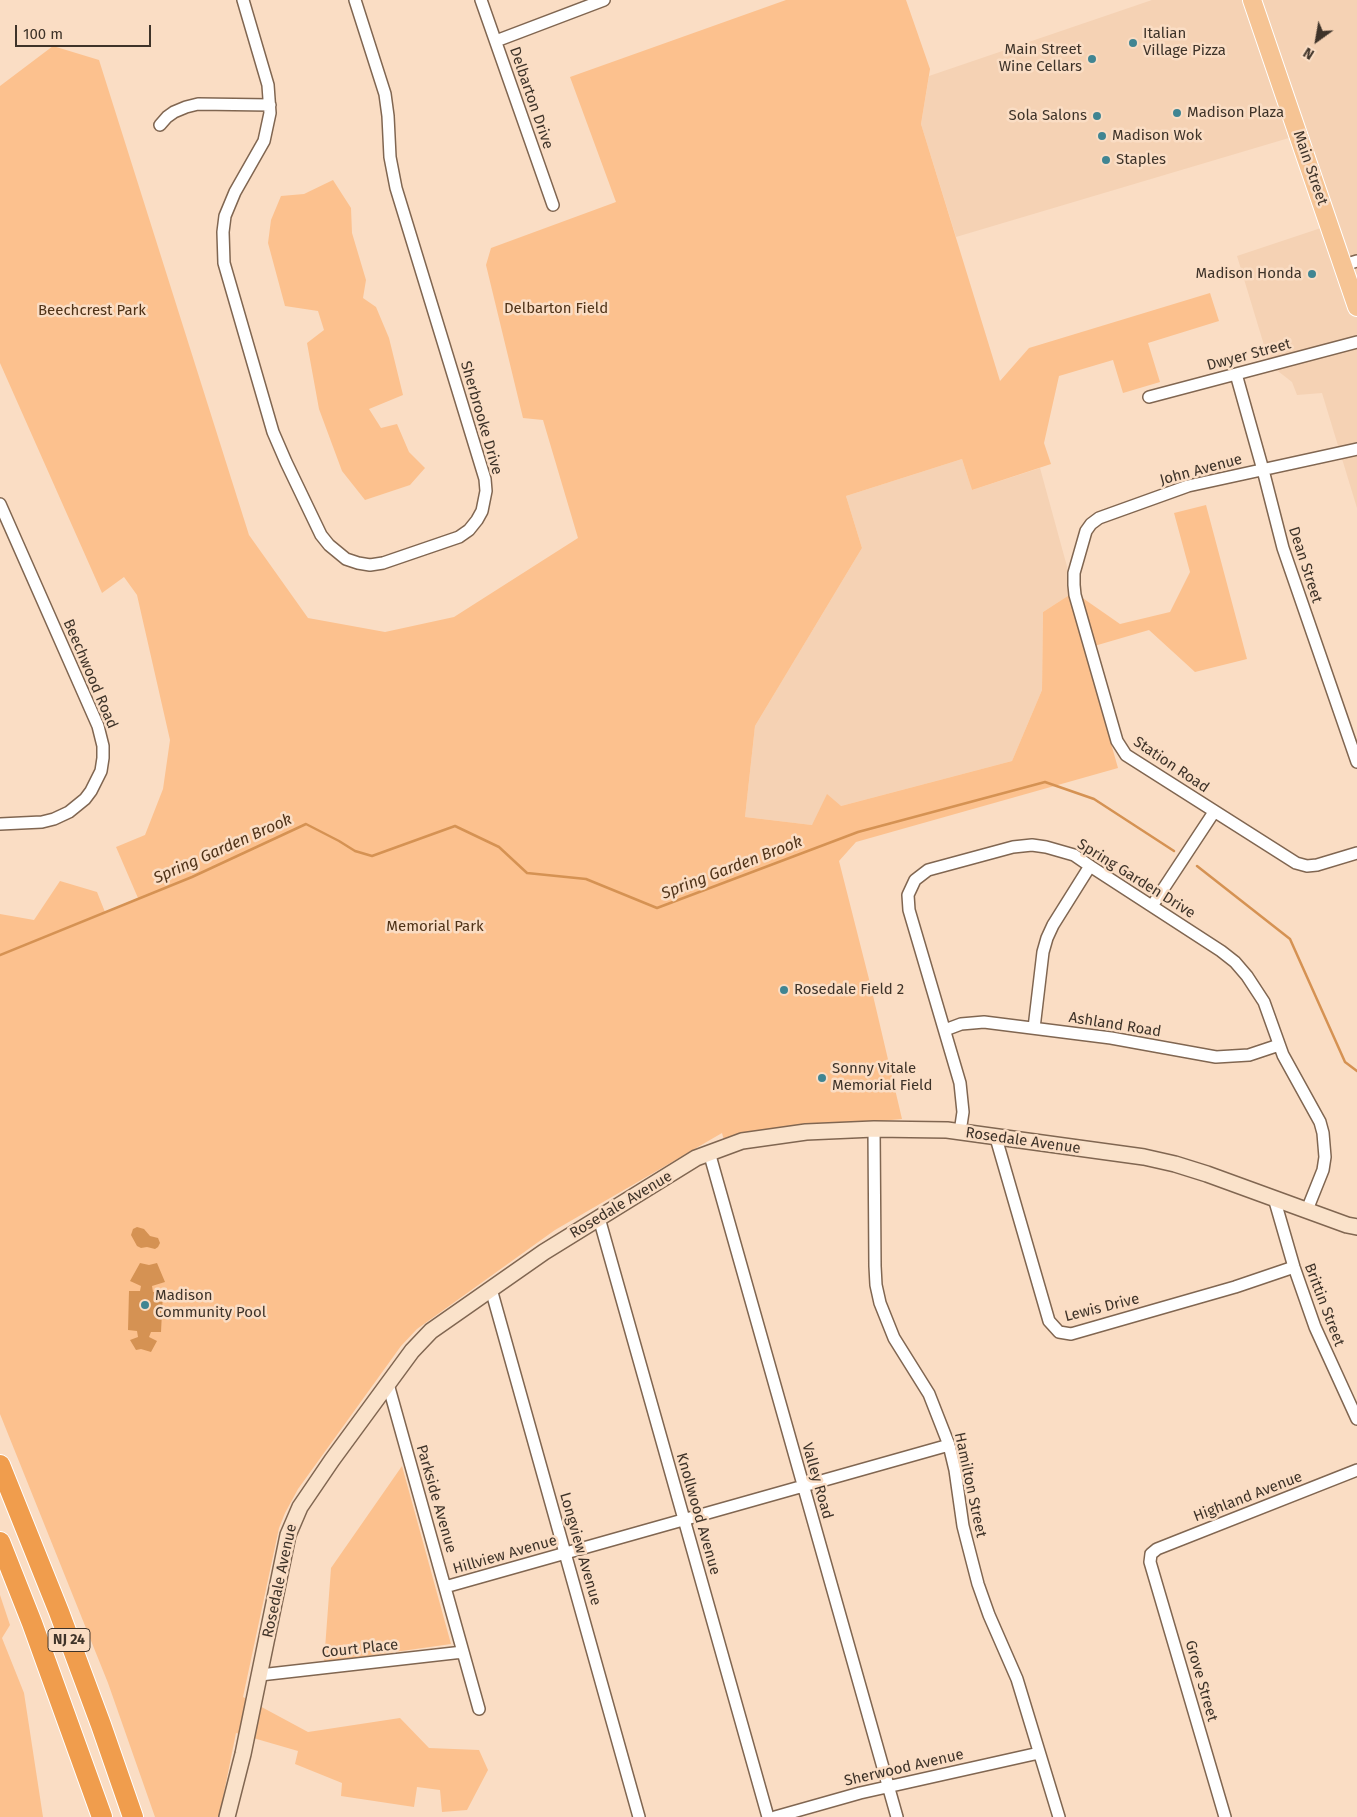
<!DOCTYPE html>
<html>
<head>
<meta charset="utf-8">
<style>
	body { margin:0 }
	#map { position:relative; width:1357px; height:1817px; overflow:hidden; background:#faddc4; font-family:"Fira Sans",sans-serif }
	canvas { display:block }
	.north { position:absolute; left:1292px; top:15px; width:50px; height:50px; -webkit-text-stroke:4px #faddc4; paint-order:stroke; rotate:212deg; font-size:14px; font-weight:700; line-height:20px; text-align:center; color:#3e3329 }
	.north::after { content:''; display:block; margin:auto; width:18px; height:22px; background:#3e3329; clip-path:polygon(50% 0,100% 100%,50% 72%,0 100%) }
	.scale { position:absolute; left:15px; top:25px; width:136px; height:22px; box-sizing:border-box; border:2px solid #3e3329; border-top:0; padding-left:6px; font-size:15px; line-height:18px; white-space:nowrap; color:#3e3329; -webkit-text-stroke:4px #faddc4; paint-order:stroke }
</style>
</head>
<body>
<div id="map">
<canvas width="1357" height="1817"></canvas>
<div class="north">N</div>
<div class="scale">100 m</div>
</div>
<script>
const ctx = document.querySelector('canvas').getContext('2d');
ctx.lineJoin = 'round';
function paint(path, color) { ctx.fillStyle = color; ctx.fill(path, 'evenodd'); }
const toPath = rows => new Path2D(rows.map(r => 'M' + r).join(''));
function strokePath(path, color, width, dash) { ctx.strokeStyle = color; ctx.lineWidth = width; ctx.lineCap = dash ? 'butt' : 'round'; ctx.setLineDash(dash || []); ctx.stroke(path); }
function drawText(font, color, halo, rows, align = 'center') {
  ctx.font = font + ' "Fira Sans",sans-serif'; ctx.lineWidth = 5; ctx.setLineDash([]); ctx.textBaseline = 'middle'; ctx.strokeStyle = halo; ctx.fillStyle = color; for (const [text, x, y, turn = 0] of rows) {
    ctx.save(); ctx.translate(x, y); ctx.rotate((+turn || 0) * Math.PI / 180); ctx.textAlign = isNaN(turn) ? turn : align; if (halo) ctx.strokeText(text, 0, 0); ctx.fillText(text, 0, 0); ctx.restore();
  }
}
paint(toPath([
	[1152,0,1357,0,1357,508,1322,393,1297,395,1292,382,1270,365,1237,256,1330,225,1299,135,956,237,921,124,929,76],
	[962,459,972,490,1040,468,1074,592,1043,612,1042,690,1012,761,841,806,812,825,745,817,755,726,862,548,846,496]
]), '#f5d2b4');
paint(toPath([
	[786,0,906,0,930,69,921,124,1000,381,1029,348,1210,293,1219,321,1148,343,1160,382,1123,393,1113,360,1059,376,1044,443,1051,464,972,490,962,459,846,496,862,548,755,726,745,817,812,825,827,794,841,806,1012,761,1042,690,1043,612,1074,592,1120,624,1170,612,1190,572,1174,513,1206,505,1247,659,1195,672,1149,630,1084,649,1118,768,856,842,839,861,871,987,902,1119,741,1134,724,1140,722,1133,555,1230,417,1329,401,1346,298,1489,285,1513,279,1528,243,1697,308,1732,400,1718,429,1748,479,1750,488,1770,467,1810,442,1812,440,1790,417,1787,414,1807,341,1796,342,1783,295,1764,298,1751,236,1733,219,1817,155,1817,108,1683,0,1414,0,914,34,920,60,881,97,892,105,912,138,898,116,847,145,835,163,789,170,740,137,595,124,577,102,593,0,363,0,86,53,46,99,60,249,535,308,618,385,632,454,617,578,538,543,420,523,418,486,265,491,248,616,202,570,77],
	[333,180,351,208,352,233,366,280,363,298,376,307,389,338,403,395,369,409,381,428,397,424,409,452,425,468,410,485,365,500,342,471,319,409,307,343,324,330,318,311,285,306,268,243,271,220,281,196,304,194],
	[402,1466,451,1644,324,1662,331,1568],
	[0,1595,10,1625,2,1638,24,1693,43,1817,0,1817]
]), '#fcc18e');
paint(toPath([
	[137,1227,144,1229,150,1236,158,1238,160,1243,158,1247,155,1249,147,1247,141,1248,137,1246,131,1235,133,1229],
	[140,1263,149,1265,157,1263,165,1282,152,1286,153,1292,163,1292,161,1332,151,1332,149,1337,157,1341,151,1352,141,1349,136,1350,130,1340,138,1337,137,1331,128,1330,129,1291,140,1291,141,1286,130,1281]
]), '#d59253');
strokePath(toPath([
	[1197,866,1290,939,1345,1062,1357,1071],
	[0,955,192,877,306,824,339,841,355,851,372,856,455,826,499,847,527,873,586,879,657,908,858,832,1045,782,1094,799,1174,851]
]), '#d59253', 2.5);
const street = toPath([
	[243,0,268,85,270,113,264,141,235,192,225,216,223,232,224,263,273,432,286,462,321,535,329,545,346,559,358,563,370,565,383,563,459,537,469,530,477,520,482,511,486,491,485,479,396,188,390,157,388,116,385,94,355,0],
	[481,0,553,205],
	[496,41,604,0],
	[160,125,167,117,174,112,186,107,198,104,270,105],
	[1344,265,1357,261],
	[1236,374,1263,470,1283,548,1357,762],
	[1149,397,1357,342],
	[1357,449,1188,486,1099,518,1091,524,1086,531,1074,573,1074,585,1075,595,1117,741,1126,755,1296,863,1307,866,1317,865,1357,853],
	[0,504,98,726,103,746,103,758,101,771,91,791,85,799,69,812,54,819,42,822,0,824],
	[1152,906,1214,812],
	[1034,1028,1043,952,1047,938,1053,925,1090,866],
	[945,1030,961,1024,984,1022,1111,1038,1216,1057,1249,1055,1279,1045],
	[874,1129,875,1266,876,1285,880,1303,894,1338,929,1394,949,1445,955,1470,963,1526,978,1584,989,1615,1017,1679,1059,1817],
	[960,1132,963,1112,960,1083,909,910,908,895,915,880,928,870,1013,847,1032,845,1046,847,1074,855,1090,866,1221,951,1235,962,1247,976,1264,1002,1283,1055,1320,1122,1323,1133,1325,1157,1323,1170,1307,1210],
	[996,1138,1049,1321,1059,1332,1071,1334,1235,1287,1294,1267],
	[709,1152,897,1817],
	[1274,1198,1294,1267,1315,1327,1357,1419],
	[599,1218,768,1817],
	[491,1289,639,1817],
	[388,1384,479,1709],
	[445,1587,949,1445],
	[260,1675,463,1652],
	[775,1817,860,1793,1039,1753],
	[1225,1817,1150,1562,1151,1554,1157,1549,1357,1470]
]);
const secondary = toPath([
	[227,1817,243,1754,288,1535,300,1507,332,1460,412,1351,431,1331,544,1252,696,1158,742,1141,806,1132,874,1129,947,1130,1144,1157,1175,1164,1207,1174,1347,1225,1357,1227]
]);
const primary = toPath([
	[1252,0,1357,307]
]);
const highway = toPath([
	[0,1465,59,1612,101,1725,133,1817],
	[0,1542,32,1623,102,1817]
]);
strokePath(street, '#806651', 14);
strokePath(secondary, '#806651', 18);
strokePath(primary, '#fff', 20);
strokePath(highway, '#fff', 22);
strokePath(street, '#fff', 11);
strokePath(secondary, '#fae2ca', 15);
strokePath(primary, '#f6c494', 18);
strokePath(highway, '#f09d4d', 20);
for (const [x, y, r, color] of [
	[1133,43,5,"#408592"],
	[1092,59,5,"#408592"],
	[1177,113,5,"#408592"],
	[1097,116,5,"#408592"],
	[1102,136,5,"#408592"],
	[1106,160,5,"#408592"],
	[1312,274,5,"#408592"],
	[784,990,5,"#408592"],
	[822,1078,5,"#408592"],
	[145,1305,5,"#408592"]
]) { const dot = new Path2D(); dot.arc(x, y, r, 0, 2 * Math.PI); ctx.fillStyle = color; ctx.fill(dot); strokePath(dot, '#faddc4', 2); }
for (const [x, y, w] of [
	[69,1640,42]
]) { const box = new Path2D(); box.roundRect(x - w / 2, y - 11.5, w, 23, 4); ctx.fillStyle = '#faddc4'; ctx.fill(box); strokePath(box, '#3e3329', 1); }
drawText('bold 14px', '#3e3329', null, [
	["NJ 24",69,1640]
]);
drawText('15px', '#3e3329', '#faddc4', [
	["Italian",1143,34],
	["Village Pizza",1143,51],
	["Main Street",1082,50,"right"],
	["Wine Cellars",1082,67,"right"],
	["Madison Plaza",1187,113],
	["Sola Salons",1087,116,"right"],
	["Madison Wok",1112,136],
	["Staples",1116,160],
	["Madison Honda",1302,274,"right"],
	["Rosedale Field 2",794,990],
	["Sonny Vitale",832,1069],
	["Memorial Field",832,1086],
	["Madison",155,1296],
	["Community Pool",155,1313]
], 'left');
drawText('15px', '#3e3329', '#faddc4', [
	["Delbarton Drive",531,98,71],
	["Main Street",1310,168,71],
	["Dwyer Street",1249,355,-15],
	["Sherbrooke Drive",481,418,74],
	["John Avenue",1201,470,-15],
	["Dean Street",1305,565,72],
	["Beechwood Road",90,674,67],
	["Station Road",1171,765,34],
	["Spring Garden Drive",1136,879,32],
	["Ashland Road",1115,1025,9],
	["Rosedale Avenue",1023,1141,8],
	["Rosedale Avenue",621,1205,-31],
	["Brittin Street",1324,1305,69],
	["Lewis Drive",1102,1308,-14],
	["Valley Road",817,1481,74],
	["Hamilton Street",970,1485,78],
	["Highland Avenue",1248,1497,-21],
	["Parkside Avenue",436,1499,74],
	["Knollwood Avenue",698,1514,74],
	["Longview Avenue",580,1549,74],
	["Hillview Avenue",505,1555,-16],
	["Rosedale Avenue",280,1581,-78],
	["Court Place",360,1649,-6],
	["Grove Street",1201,1681,74],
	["Sherwood Avenue",904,1768,-13]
]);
drawText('15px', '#4e3217', '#faddc4', [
	["Delbarton Field",556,309],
	["Beechcrest Park",92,311],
	["Memorial Park",435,927]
]);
drawText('italic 16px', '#503318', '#faddc4', [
	["Spring Garden Brook",223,849,-24],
	["Spring Garden Brook",732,868,-21]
]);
</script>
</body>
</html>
